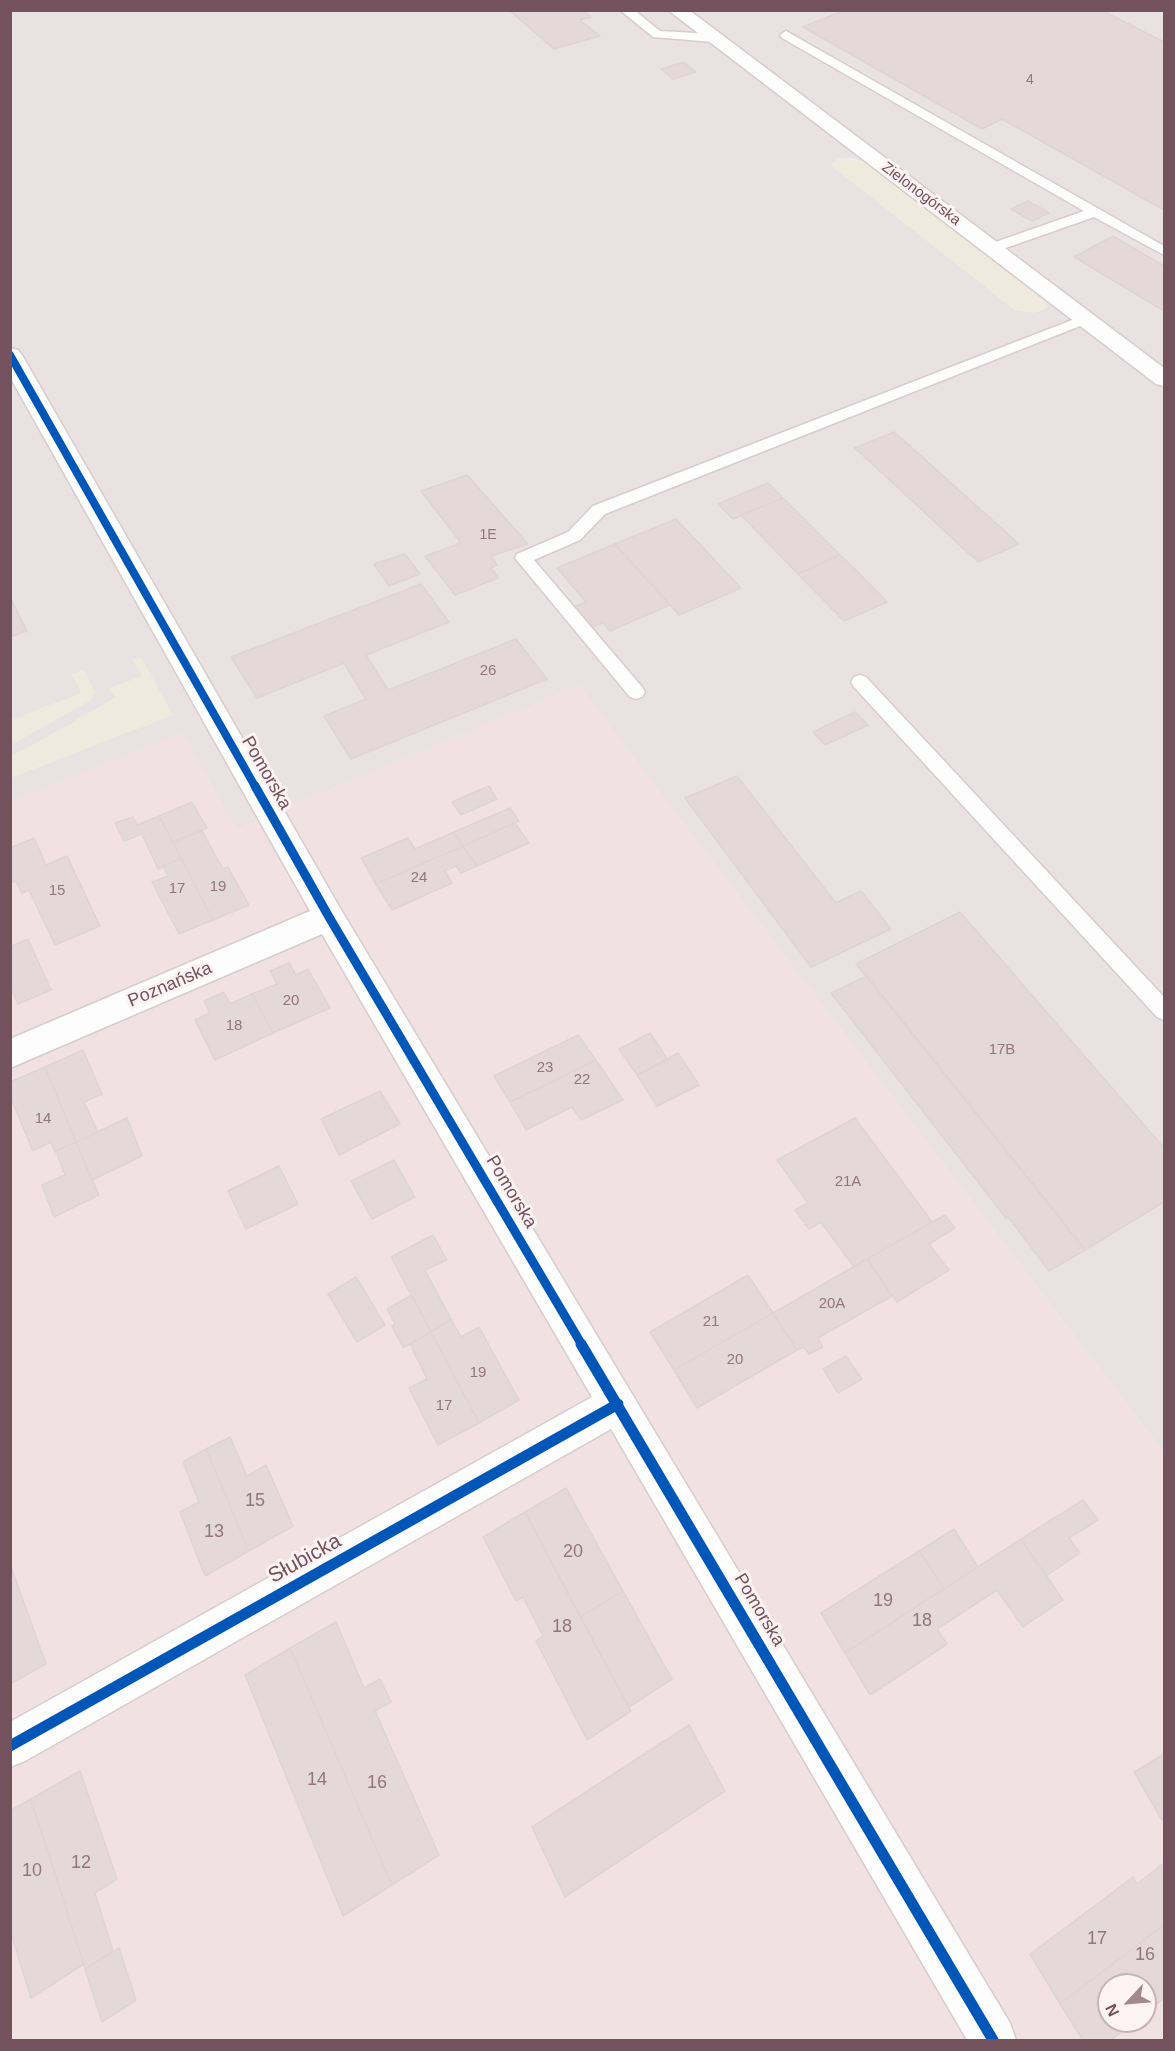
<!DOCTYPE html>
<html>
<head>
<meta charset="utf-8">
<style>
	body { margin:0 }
	#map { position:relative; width:1175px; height:2051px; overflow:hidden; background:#f8f0f1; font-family:Helvetica,sans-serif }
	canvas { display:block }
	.frame { position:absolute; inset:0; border:12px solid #74525d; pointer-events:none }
	.north { position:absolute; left:1097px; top:1973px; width:60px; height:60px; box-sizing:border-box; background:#fdf3f4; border:2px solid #c6b3b8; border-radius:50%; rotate:244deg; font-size:16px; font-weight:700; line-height:24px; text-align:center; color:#74525d }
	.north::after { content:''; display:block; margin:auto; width:21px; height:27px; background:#a28991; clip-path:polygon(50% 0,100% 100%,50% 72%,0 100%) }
</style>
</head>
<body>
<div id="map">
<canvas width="1175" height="2051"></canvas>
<div class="frame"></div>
<div class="north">N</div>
</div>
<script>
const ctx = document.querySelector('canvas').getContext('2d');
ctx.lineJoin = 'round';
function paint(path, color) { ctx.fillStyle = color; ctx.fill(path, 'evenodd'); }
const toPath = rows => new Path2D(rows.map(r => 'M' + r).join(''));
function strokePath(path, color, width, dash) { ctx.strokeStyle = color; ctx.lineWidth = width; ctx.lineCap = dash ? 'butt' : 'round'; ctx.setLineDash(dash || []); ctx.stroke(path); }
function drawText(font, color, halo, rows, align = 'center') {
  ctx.font = font + ' Helvetica,sans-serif'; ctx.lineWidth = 6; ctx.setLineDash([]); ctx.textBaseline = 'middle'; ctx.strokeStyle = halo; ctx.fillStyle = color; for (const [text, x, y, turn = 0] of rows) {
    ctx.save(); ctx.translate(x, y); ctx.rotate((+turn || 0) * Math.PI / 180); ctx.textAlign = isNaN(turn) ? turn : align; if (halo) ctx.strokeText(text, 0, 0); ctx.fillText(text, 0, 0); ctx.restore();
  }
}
paint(toPath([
	[10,355,237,829,579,684,1164,1453,1164,2040,11,2040],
	[1109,1985,1145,1985,1145,2021,1109,2021]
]), '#f1e1e2');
paint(toPath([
	[11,11,1164,11,1164,1453,579,685,237,829,183,733,11,802],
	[849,158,884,166,1015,310,832,165]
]), '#eae1e2');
paint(toPath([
	[842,158,884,166,1043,287,1047,306,1044,310,1033,313,1015,310,835,169,831,165,837,159],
	[141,657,173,715,11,778,11,755,31,746,116,697,108,689,142,676,133,660],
	[84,670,95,693,91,700,11,745,11,720,81,693,72,674]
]), '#efeadd');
const building = toPath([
	[509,10,582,10,591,17,580,20,600,36,554,49,509,10],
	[845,10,1101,10,1164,42,1164,210,1002,119,982,129,803,27,845,10],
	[684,62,696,72,673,79,661,69,684,62],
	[1028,201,1049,213,1032,221,1011,209,1028,201],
	[1113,236,1164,266,1164,311,1074,257,1113,236],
	[894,432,910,446,1019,544,978,562,855,448,894,432],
	[467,475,528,544,491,556,497,565,491,568,498,578,455,595,425,556,461,543,421,491,467,475],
	[768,483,783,498,733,519,718,504,768,483],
	[783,498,840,555,798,574,741,515,783,498],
	[676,519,741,588,679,615,615,544,676,519],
	[615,544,670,605,610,631,603,623,590,628,573,608,586,602,557,568,615,544],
	[405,554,420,574,389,586,374,564,405,554],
	[840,555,856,570,887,602,844,621,798,574,840,555],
	[421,584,449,622,366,655,388,690,516,639,547,679,351,759,324,716,366,699,344,663,257,698,231,657,421,584],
	[10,597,27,631,10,637,10,597],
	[855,712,868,725,825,745,813,732,855,712],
	[737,776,836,903,861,891,891,929,811,967,685,798,737,776],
	[489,786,497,799,461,815,452,802,489,786],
	[192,802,207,828,173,842,159,816,192,802],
	[510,808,519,821,463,846,454,832,510,808],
	[159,816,181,858,158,869,142,834,124,841,115,823,133,817,137,825,159,816],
	[515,823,529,843,477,866,463,846,515,823],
	[202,831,223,869,228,867,249,905,213,920,173,842,202,831],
	[454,832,463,846,376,884,361,858,408,838,415,849,454,832],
	[34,838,46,865,67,856,100,926,55,945,29,890,22,893,16,881,10,883,10,848,34,838],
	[463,846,477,866,461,873,456,866,445,871,452,883,392,910,376,884,463,846],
	[181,858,213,920,179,934,152,882,168,876,163,866,181,858],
	[960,912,1164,1148,1164,1202,1085,1250,856,964,960,912],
	[28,939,51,990,18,1004,10,987,10,947,28,939],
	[289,963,296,975,308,969,330,1008,273,1033,252,994,277,984,270,971,289,963],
	[867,976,1045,1199,1085,1250,1049,1271,1008,1217,1006,1218,831,993,867,976],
	[224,992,230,1004,252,994,273,1033,215,1060,195,1020,210,1013,204,1001,224,992],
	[650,1033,668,1060,637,1075,619,1049,650,1033],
	[578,1035,596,1060,510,1102,494,1076,578,1035],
	[83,1050,102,1094,84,1102,98,1132,76,1142,45,1067,83,1050],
	[678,1053,699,1085,657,1106,637,1075,678,1053],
	[596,1060,623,1100,581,1120,572,1107,526,1130,510,1102,596,1060],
	[45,1067,76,1142,55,1152,51,1142,33,1151,10,1096,10,1082,45,1067],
	[380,1091,400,1124,339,1155,321,1119,380,1091],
	[127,1118,142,1156,92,1180,76,1142,127,1118],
	[855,1118,932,1222,854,1267,821,1222,809,1229,795,1210,808,1203,777,1160,855,1118],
	[76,1142,99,1195,54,1217,42,1185,65,1175,56,1151,76,1142],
	[394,1160,415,1197,372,1219,351,1181,394,1160],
	[279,1166,298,1204,246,1229,228,1191,279,1166],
	[945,1215,955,1228,929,1244,949,1270,897,1302,867,1259,945,1215],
	[433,1235,447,1260,425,1270,451,1319,431,1332,391,1257,433,1235],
	[867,1259,892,1296,818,1338,823,1347,809,1354,804,1347,797,1350,773,1313,867,1259],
	[748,1275,773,1313,674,1370,650,1332,748,1275],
	[356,1277,385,1325,357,1342,328,1294,356,1277],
	[412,1295,431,1332,403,1348,392,1326,395,1324,387,1309,412,1295],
	[773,1313,797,1350,697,1408,674,1370,773,1313],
	[451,1319,461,1337,479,1327,519,1400,479,1423,431,1332,451,1319],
	[431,1332,479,1423,438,1445,409,1388,427,1379,410,1344,431,1332],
	[846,1356,862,1379,838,1393,823,1369,846,1356],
	[230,1437,247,1476,266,1465,293,1526,249,1551,206,1449,230,1437],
	[206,1449,249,1551,205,1576,180,1512,199,1502,183,1462,206,1449],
	[566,1488,623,1591,580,1617,525,1512,566,1488],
	[1083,1500,1098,1520,1069,1538,1080,1553,1046,1576,1021,1539,1083,1500],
	[525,1512,631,1711,587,1740,536,1641,543,1636,523,1597,516,1601,483,1537,525,1512],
	[954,1529,978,1567,944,1589,919,1551,954,1529],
	[1021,1539,1063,1600,1023,1627,997,1590,937,1629,947,1644,870,1695,845,1653,1021,1539],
	[919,1551,944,1589,845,1653,821,1613,919,1551],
	[10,1564,46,1664,10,1684,10,1564],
	[623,1591,672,1679,629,1707,580,1617,623,1591],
	[336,1622,364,1688,380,1679,391,1702,375,1711,439,1855,392,1885,290,1648,336,1622],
	[290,1648,392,1885,343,1916,245,1675,290,1648],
	[689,1725,725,1791,565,1897,532,1827,689,1725],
	[1164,1754,1164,1819,1162,1820,1134,1772,1164,1754],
	[80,1771,117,1879,95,1893,113,1951,85,1969,31,1799,80,1771],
	[31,1799,84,1964,31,1998,10,1930,10,1811,31,1799],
	[1164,1863,1164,1925,1060,2004,1030,1954,1133,1877,1137,1884,1164,1863],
	[1164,1925,1164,1998,1145,2014,1145,1985,1109,1985,1109,2021,1136,2021,1111,2040,1083,2040,1060,2004,1164,1925],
	[119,1948,136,2000,102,2022,85,1969,119,1948]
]);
paint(building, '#e4d8db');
strokePath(building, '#e0d3d6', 1.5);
const lane = toPath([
	[620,10,634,10,660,31,713,34,719,38,713,42,653,37,620,10],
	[786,31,1164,246,1164,255,1094,217,997,251,987,251,985,248,987,245,1084,211,782,38,780,35,786,31],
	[1085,315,1090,316,1092,319,1090,322,605,514,580,540,534,560,642,687,645,692,642,697,636,699,630,697,515,558,517,554,568,532,593,506,1085,315],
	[860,675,866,677,1164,997,1164,1020,1157,1017,854,687,851,682,854,677,860,675]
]);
const street = toPath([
	[668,10,689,10,1164,368,1164,386,1156,384,668,10],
	[10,348,18,350,22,355,340,908,1010,2023,1016,2040,967,2040,611,1429,25,1761,10,1767,10,1722,592,1397,322,934,10,1068,10,1039,310,911,10,377,10,348]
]);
strokePath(lane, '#d6cdce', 3);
strokePath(street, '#d6cdce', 3);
paint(lane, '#fefdfd');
paint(street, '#fefdfd');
strokePath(toPath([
	[10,355,256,788]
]), '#0057b8', 8);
strokePath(toPath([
	[255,786,329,917,582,1345]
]), '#0057b8', 9);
strokePath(toPath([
	[581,1344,993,2040],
	[10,1746,618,1404]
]), '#0057b8', 11);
drawText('14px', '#92767e', null, [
	["4",1030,80],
	["1E",488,535]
]);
drawText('15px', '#74525d', '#fdf3f4', [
	["Zielonogórska",921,194,37]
]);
drawText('15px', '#92767e', null, [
	["26",488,671],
	["24",419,878],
	["19",218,887],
	["17",177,889],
	["15",57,891],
	["20",291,1001],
	["18",234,1026],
	["17B",1002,1050],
	["23",545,1068],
	["22",582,1080],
	["14",43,1119],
	["21A",848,1182],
	["20A",832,1304],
	["21",711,1322],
	["20",735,1360],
	["19",478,1373],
	["17",444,1406]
]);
drawText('18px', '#74525d', '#fdf3f4', [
	["Pomorska",266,773,60],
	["Poznańska",170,985,-23],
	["Pomorska",511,1192,59],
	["Pomorska",759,1610,59]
]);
drawText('18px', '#92767e', null, [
	["15",255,1501],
	["13",214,1532],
	["20",573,1552],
	["19",883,1601],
	["18",922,1621],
	["18",562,1627],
	["14",317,1780],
	["16",377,1783],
	["12",81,1863],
	["10",32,1871],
	["17",1097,1939],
	["16",1145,1955]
]);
drawText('21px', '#74525d', '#fdf3f4', [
	["Słubicka",305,1559,-29]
]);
</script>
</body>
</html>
